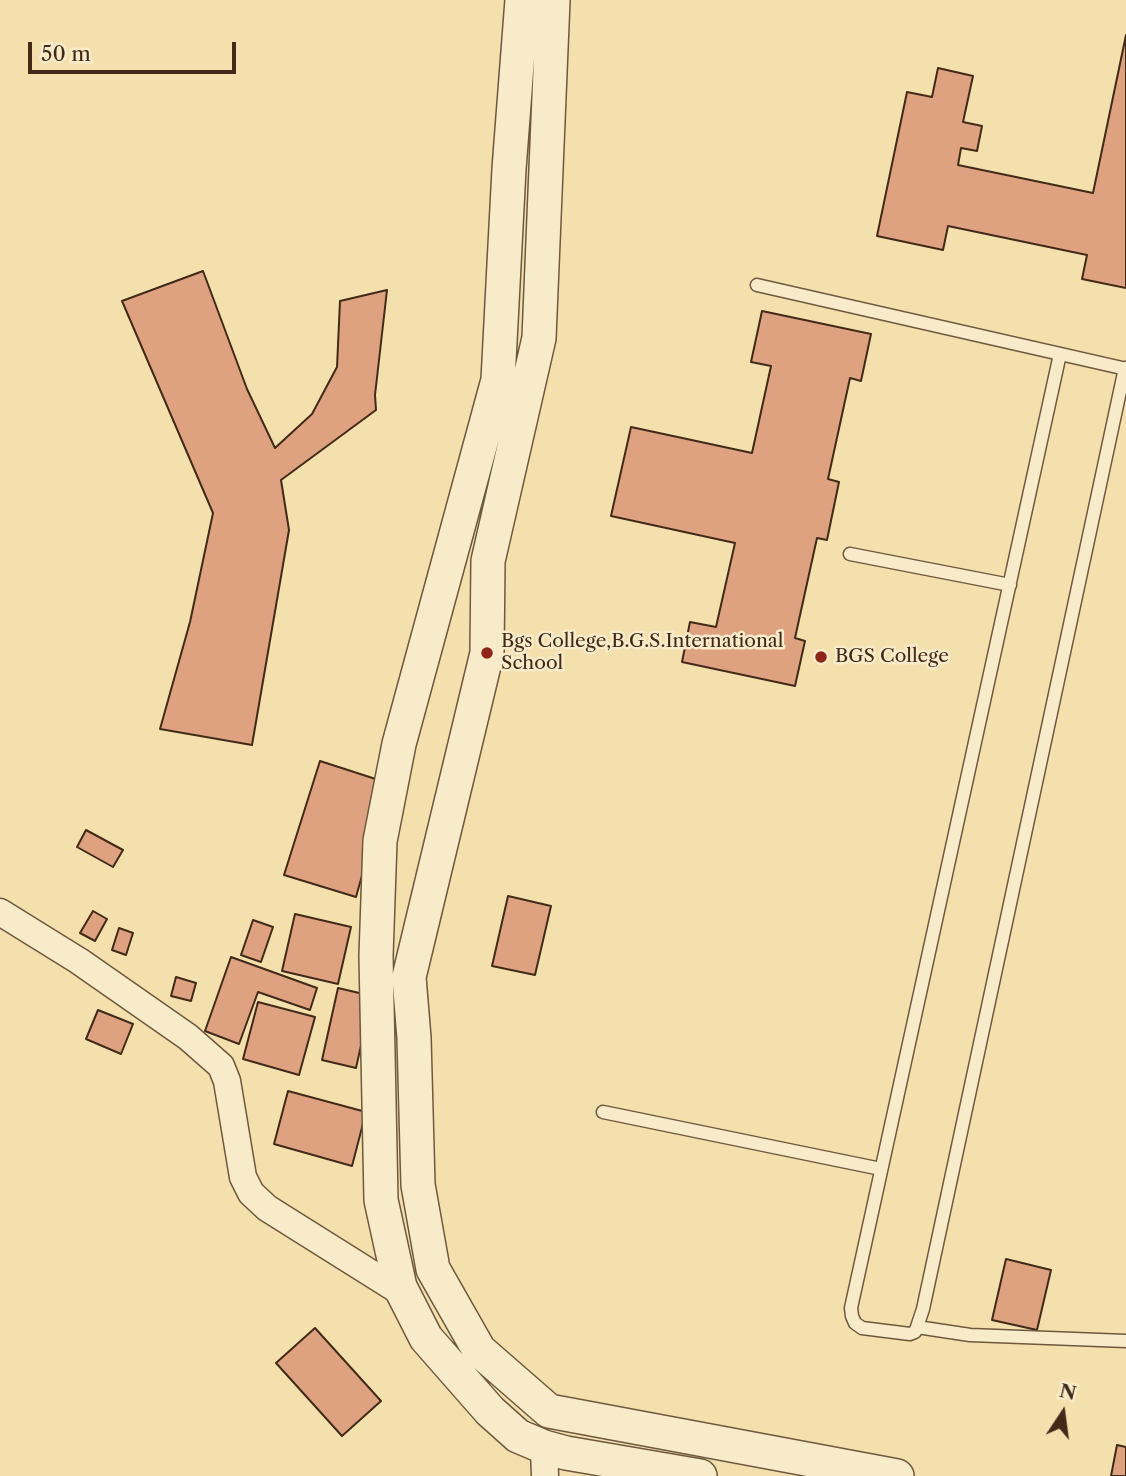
<!DOCTYPE html>
<html>
<head>
<meta charset="utf-8">
<style>
	body { margin:0 }
	#map { position:relative; width:1126px; height:1476px; overflow:hidden; background:#f4e0ad; font-family:"Libre Caslon Text",serif }
	canvas { display:block }
	.north { position:absolute; left:1028px; top:1378px; width:70px; height:70px; -webkit-text-stroke:5px #f8ebca; paint-order:stroke; rotate:13deg; font-size:19px; font-weight:700; line-height:28px; text-align:center; color:#422a19 }
	.north::after { content:''; display:block; margin:auto; width:24px; height:32px; background:#422a19; clip-path:polygon(50% 0,100% 100%,50% 72%,0 100%) }
	.scale { position:absolute; left:28px; top:42px; width:208px; height:32px; box-sizing:border-box; border:4px solid #422a19; border-top:0; padding-left:9px; font-size:21px; line-height:24px; white-space:nowrap; color:#422a19; -webkit-text-stroke:5px #f8ebca; paint-order:stroke }
</style>
</head>
<body>
<div id="map">
<canvas width="1126" height="1476"></canvas>
<div class="north">N</div>
<div class="scale">50 m</div>
</div>
<script>
const ctx = document.querySelector('canvas').getContext('2d');
ctx.lineJoin = 'round';
function paint(path, color) { ctx.fillStyle = color; ctx.fill(path, 'evenodd'); }
const toPath = rows => new Path2D(rows.map(r => 'M' + r).join(''));
function strokePath(path, color, width, dash) { ctx.strokeStyle = color; ctx.lineWidth = width; ctx.lineCap = dash ? 'butt' : 'round'; ctx.setLineDash(dash || []); ctx.stroke(path); }
function drawText(font, color, halo, rows, align = 'center') {
  ctx.font = font + ' "Libre Caslon Text",serif'; ctx.lineWidth = 5; ctx.setLineDash([]); ctx.textBaseline = 'middle'; ctx.strokeStyle = halo; ctx.fillStyle = color; for (const [text, x, y, turn = 0] of rows) {
    ctx.save(); ctx.translate(x, y); ctx.rotate((+turn || 0) * Math.PI / 180); ctx.textAlign = isNaN(turn) ? turn : align; if (halo) ctx.strokeText(text, 0, 0); ctx.fillText(text, 0, 0); ctx.restore();
  }
}
const building = toPath([
	[1126,35,1126,288,1082,279,1087,255,948,226,943,250,877,236,907,92,932,97,938,68,973,76,963,122,982,126,977,151,961,148,958,165,1093,193,1126,35],
	[203,271,247,389,275,448,312,414,337,367,340,301,387,290,375,395,376,410,281,480,289,530,252,745,160,729,190,622,213,513,122,301,203,271],
	[762,311,871,334,861,381,850,378,828,479,839,482,827,540,817,538,795,638,805,641,795,686,682,662,690,622,716,627,735,543,611,516,631,427,752,453,771,366,751,362,762,311],
	[320,761,388,783,356,897,284,875,320,761],
	[86,830,123,850,113,867,77,847,86,830],
	[508,896,551,906,535,975,492,966,508,896],
	[93,911,107,919,95,941,80,933,93,911],
	[295,914,351,927,338,984,282,971,295,914],
	[253,920,273,927,261,962,241,955,253,920],
	[119,928,133,933,126,955,112,950,119,928],
	[231,957,317,988,310,1010,258,992,239,1044,205,1031,231,957],
	[176,977,196,983,191,1001,171,996,176,977],
	[338,988,372,996,356,1068,322,1060,338,988],
	[258,1002,315,1017,299,1075,243,1059,258,1002],
	[98,1010,133,1024,121,1054,86,1039,98,1010],
	[288,1091,366,1112,352,1166,274,1144,288,1091],
	[1006,1259,1051,1270,1037,1330,992,1320,1006,1259],
	[315,1328,381,1401,342,1436,276,1363,315,1328],
	[1117,1445,1126,1447,1126,1476,1111,1476,1117,1445]
]);
paint(building, '#dfa281');
strokePath(building, '#422a19', 2);
const service = toPath([
	[757,285,1126,369],
	[1060,354,851,1308,852,1316,855,1323,862,1328,910,1334,915,1332,917,1327,923,1309,1125,368],
	[850,554,1010,585],
	[603,1112,881,1169],
	[917,1327,970,1335,1126,1341]
]);
const minor = toPath([
	[0,912,79,961,188,1037,221,1066,227,1081,243,1177,251,1193,267,1208,404,1294],
	[544,1447,545,1476]
]);
const tertiary = toPath([
	[522,0,509,169,498,380,399,744,380,841,376,956,381,1200,400,1287,426,1338,490,1411,518,1436,544,1447,566,1453,700,1476],
	[553,0,539,338,488,561,487,653,409,977,414,1038,418,1185,433,1269,479,1350,549,1411,897,1476]
]);
strokePath(service, '#6e583e', 15);
strokePath(minor, '#6e583e', 29);
strokePath(tertiary, '#6e583e', 36);
strokePath(service, '#f8ebca', 12);
strokePath(minor, '#f8ebca', 26);
strokePath(tertiary, '#f8ebca', 33);
for (const [x, y, r, color] of [
	[487,653,7,"#8f2418"],
	[821,657,7,"#8f2418"]
]) { const dot = new Path2D(); dot.arc(x, y, r, 0, 2 * Math.PI); ctx.fillStyle = color; ctx.fill(dot); strokePath(dot, '#f8ebca', 2.5); }
drawText('19px', '#422a19', '#f8ebca', [
	["Bgs College,B.G.S.International",501,642],
	["School",501,664],
	["BGS College",835,657]
], 'left');
</script>
</body>
</html>
